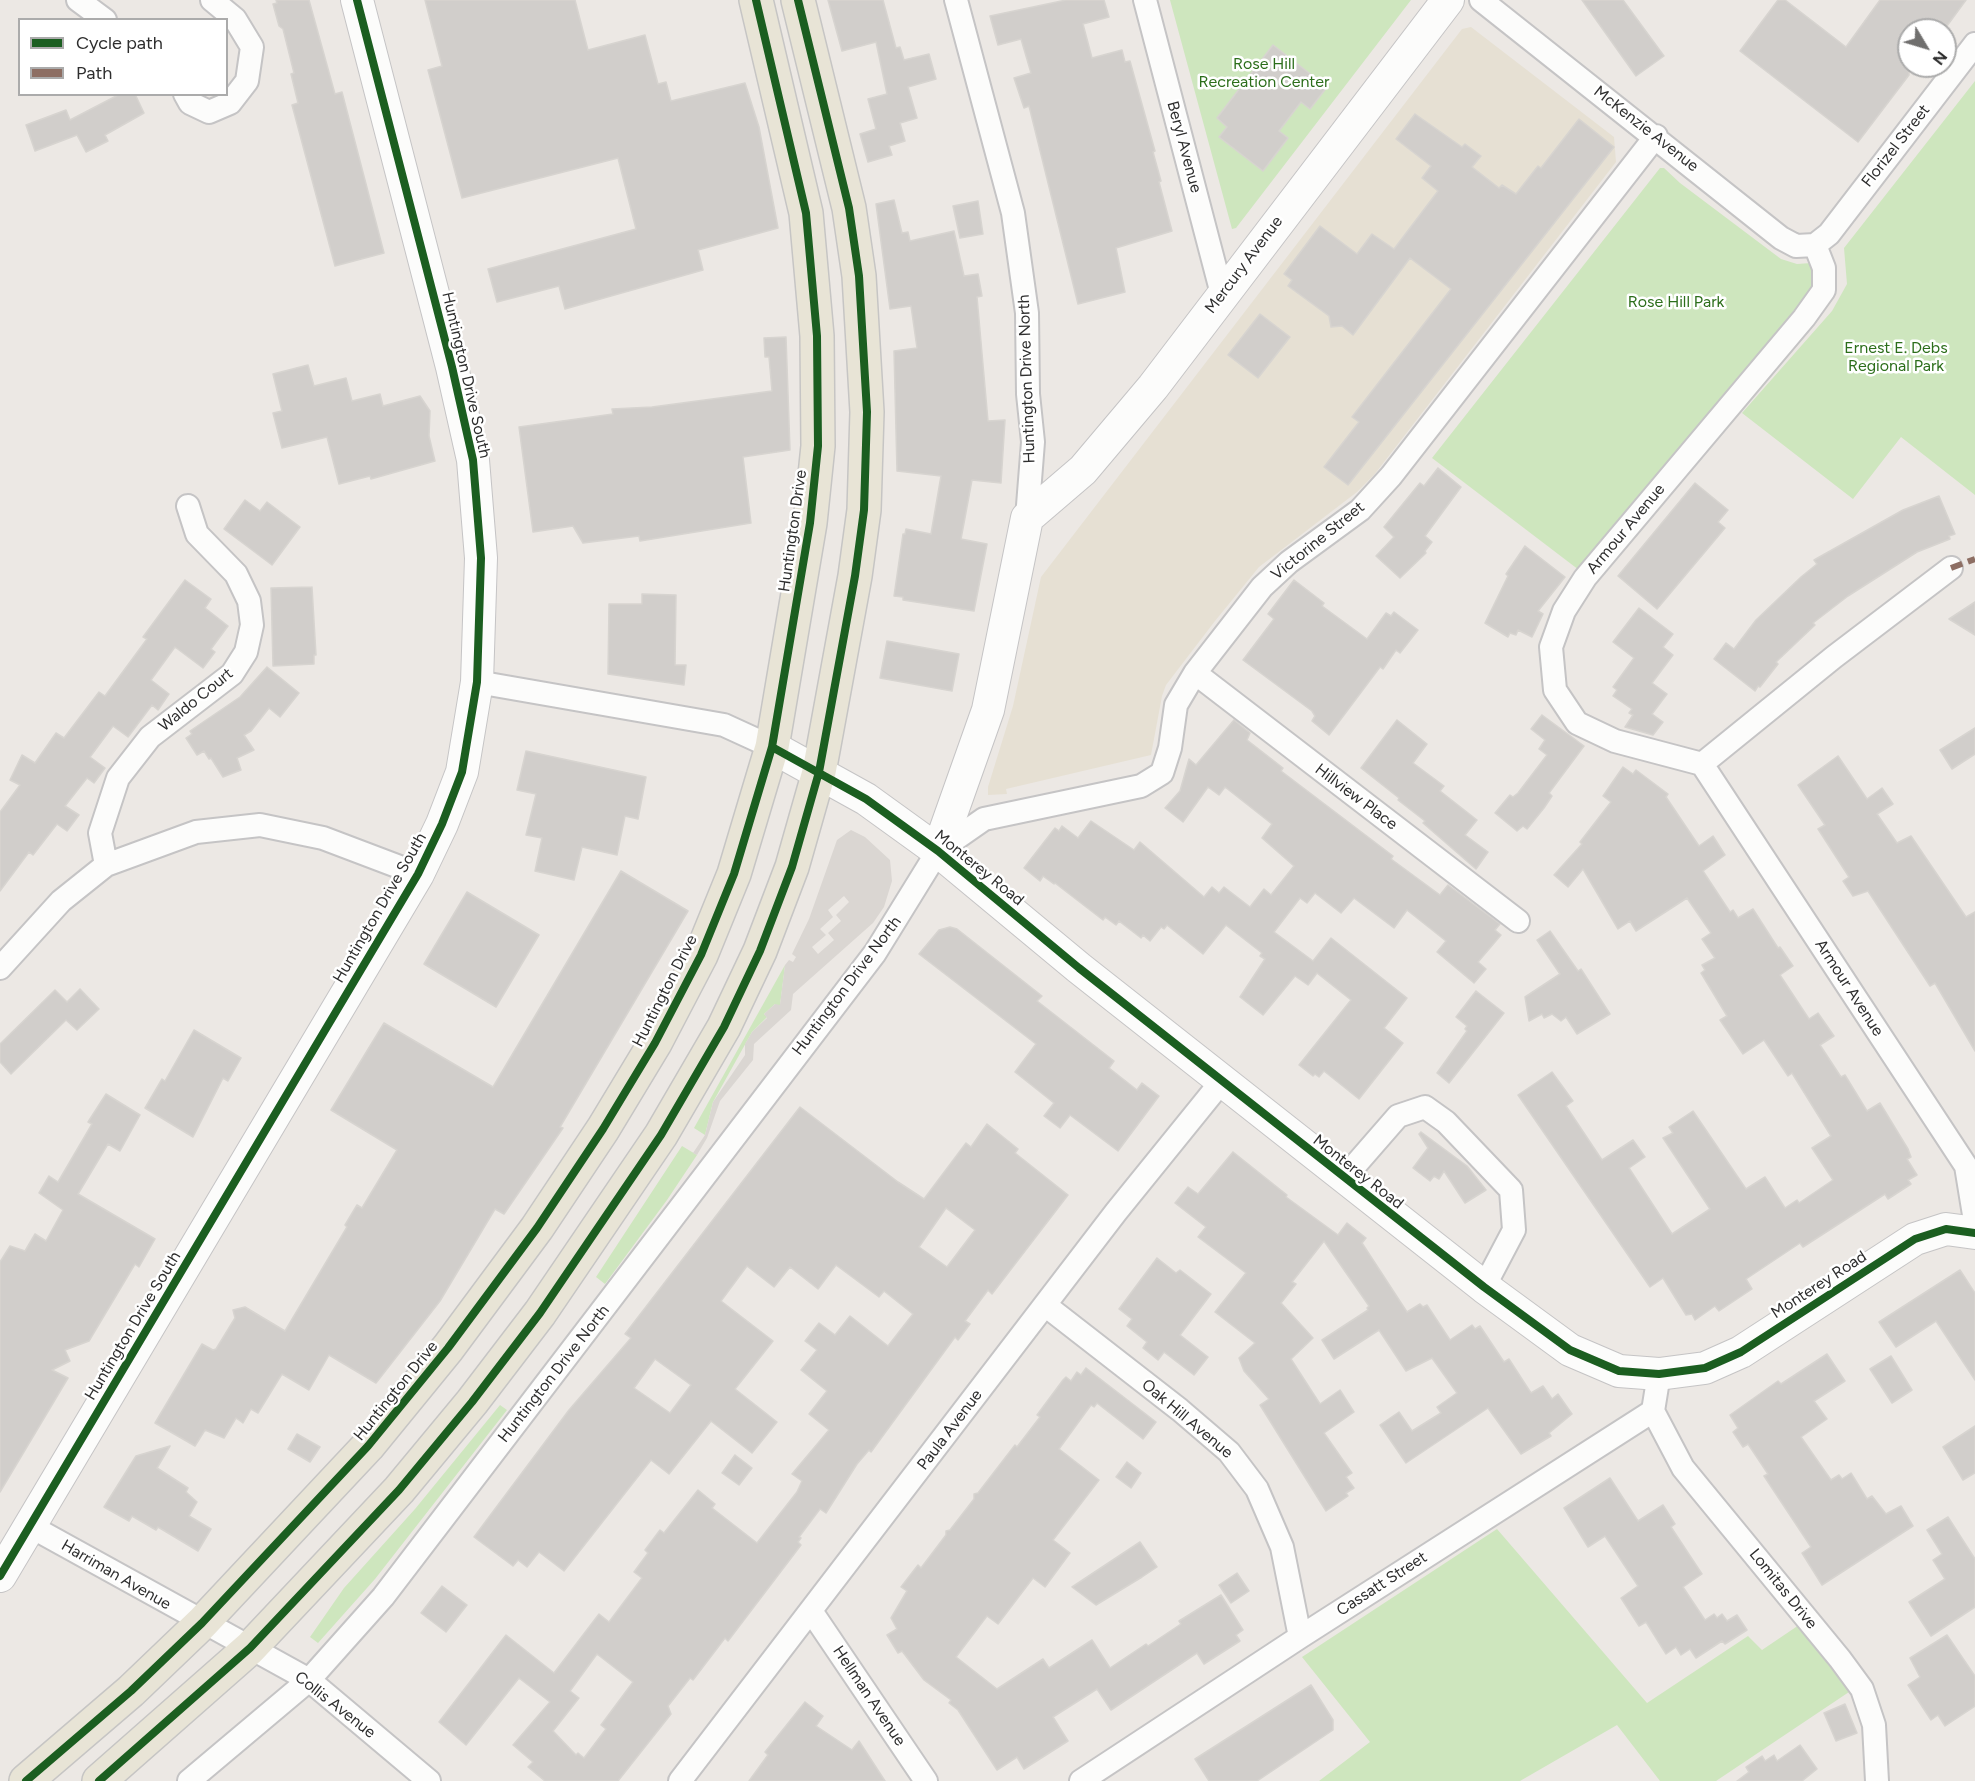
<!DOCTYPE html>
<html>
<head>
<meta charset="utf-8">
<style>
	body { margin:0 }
	#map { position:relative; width:1975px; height:1781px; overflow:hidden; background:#ece8e4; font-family:Figtree,sans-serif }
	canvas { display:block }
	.legend { position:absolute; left:18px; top:18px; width:210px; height:78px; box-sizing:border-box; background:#fff; border:2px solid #ababab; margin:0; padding:8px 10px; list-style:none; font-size:18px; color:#2e2e2e }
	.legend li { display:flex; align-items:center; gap:12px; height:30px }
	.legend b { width:30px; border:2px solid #ababab }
	.north { position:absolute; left:1897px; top:18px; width:60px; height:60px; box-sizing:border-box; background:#fff; border:2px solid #ababab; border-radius:50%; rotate:128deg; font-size:16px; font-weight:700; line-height:24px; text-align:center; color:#2e2e2e }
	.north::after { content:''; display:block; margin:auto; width:21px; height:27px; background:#706f6e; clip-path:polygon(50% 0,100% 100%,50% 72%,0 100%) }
</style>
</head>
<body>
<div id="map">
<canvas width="1975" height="1781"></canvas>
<ul class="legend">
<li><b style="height:8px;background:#1b5e20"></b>Cycle path</li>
<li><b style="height:8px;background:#8d6e63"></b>Path</li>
</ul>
<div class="north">N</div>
</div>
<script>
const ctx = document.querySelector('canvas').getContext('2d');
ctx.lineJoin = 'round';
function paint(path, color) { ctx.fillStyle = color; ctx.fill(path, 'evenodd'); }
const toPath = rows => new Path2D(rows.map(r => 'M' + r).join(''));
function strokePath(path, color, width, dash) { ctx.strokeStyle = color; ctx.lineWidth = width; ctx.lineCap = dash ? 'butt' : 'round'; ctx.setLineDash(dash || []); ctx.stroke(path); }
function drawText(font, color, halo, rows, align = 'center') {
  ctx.font = font + ' Figtree,sans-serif'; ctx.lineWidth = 5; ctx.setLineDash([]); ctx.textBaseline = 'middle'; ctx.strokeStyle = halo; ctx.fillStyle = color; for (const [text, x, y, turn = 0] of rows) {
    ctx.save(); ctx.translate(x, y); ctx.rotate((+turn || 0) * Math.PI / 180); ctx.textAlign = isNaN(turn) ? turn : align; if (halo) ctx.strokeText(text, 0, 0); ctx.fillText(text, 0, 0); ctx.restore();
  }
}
paint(toPath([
	[1471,27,1614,137,1616,162,1374,475,1357,492,1259,567,1215,621,1166,685,1162,696,1151,755,1006,789,1007,794,988,795,988,787,1013,706,1041,577,1462,29]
]), '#e6e0d3');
paint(toPath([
	[1170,0,1411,0,1236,228,1232,229],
	[1975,81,1975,495,1901,437,1853,499,1742,413,1832,311,1847,284,1844,248],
	[1660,168,1664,168,1680,183,1781,259,1797,264,1811,263,1819,277,1810,295,1579,570,1432,458],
	[785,965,780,1005,778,1007,775,1004,764,1014,767,1017,752,1032,713,1102,705,1135,694,1128],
	[682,1146,697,1155,667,1200,605,1284,596,1277],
	[500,1405,507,1410,375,1579,318,1643,310,1637,344,1588,415,1509],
	[1497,1529,1647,1703,1748,1636,1762,1650,1799,1625,1855,1688,1716,1781,1660,1781,1617,1725,1520,1781,1319,1781,1370,1742,1302,1657]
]), '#cee6be');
paint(toPath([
	[851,830,865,837,890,860,892,881,884,907,873,923,793,994,791,1010,754,1044,753,1060,720,1101,707,1138,697,1155,693,1153,705,1135,713,1102,745,1055,745,1044,752,1032,767,1018,764,1014,775,1004,780,1005,785,965,789,960,793,962,796,957,792,954,809,919,837,840],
	[844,896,849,902,836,915,841,921,828,933,834,940,818,954,812,947,826,935,820,929,833,917,828,910]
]), '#dad6d2');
const building = toPath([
	[276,0,309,0,335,94,342,92,384,253,335,266,292,105,298,103,291,74,294,73,283,29,279,26,273,4,277,3,276,0],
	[425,0,575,0,588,50,645,35,658,84,666,82,671,101,745,83,759,127,778,228,698,250,703,270,565,309,559,286,497,302,488,269,636,229,618,158,462,198,428,70,442,66,425,0],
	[828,0,883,0,896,48,900,47,904,60,929,54,936,79,908,87,917,118,900,123,905,141,889,146,892,155,868,162,860,134,876,129,868,99,887,94,876,42,842,51,828,0],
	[1066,0,1104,0,1109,17,1083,24,1092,58,1122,50,1125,62,1130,61,1155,151,1153,152,1161,181,1159,182,1172,231,1116,248,1125,292,1078,304,1029,106,1024,108,1014,78,1031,73,1021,39,998,45,990,16,1066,0],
	[1582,0,1623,0,1664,56,1636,76,1582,0],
	[1778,0,1785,0,1846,47,1880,0,1966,0,1944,30,1909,30,1909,75,1858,142,1740,51,1778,0],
	[1273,45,1327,87,1310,109,1301,102,1279,131,1288,138,1263,171,1219,137,1227,127,1217,118,1273,45],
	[120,94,135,94,144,113,105,135,108,141,86,152,77,135,35,151,26,125,66,110,70,120,120,94],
	[1415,114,1462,147,1465,144,1481,156,1472,167,1499,188,1502,185,1516,194,1538,166,1541,168,1579,119,1614,147,1348,485,1324,467,1359,422,1352,417,1451,289,1410,258,1353,335,1342,326,1331,327,1329,316,1288,286,1292,280,1284,274,1320,226,1357,254,1372,234,1394,249,1438,191,1422,178,1431,166,1396,139,1415,114],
	[894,200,902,233,908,232,910,241,954,231,964,276,978,274,982,296,977,297,988,421,1005,420,1001,483,972,480,961,539,987,544,974,611,903,600,903,597,894,596,903,534,905,534,906,529,931,534,941,476,897,471,894,351,917,348,911,306,890,309,876,204,894,200],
	[978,201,983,234,960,238,953,206,978,201],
	[1260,314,1290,337,1258,378,1228,355,1260,314],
	[786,337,790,450,743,457,751,523,640,541,639,536,583,543,573,526,533,532,519,427,613,414,612,409,652,407,772,391,769,357,765,357,764,338,786,337],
	[308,365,314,386,346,378,352,401,380,394,383,406,420,396,430,411,429,436,435,461,371,479,370,476,339,484,327,437,282,448,273,413,282,411,273,374,308,365],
	[1438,468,1461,487,1425,536,1432,542,1425,551,1426,553,1400,578,1376,556,1394,537,1384,527,1420,483,1424,486,1438,468],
	[1695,483,1728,510,1718,522,1725,528,1657,609,1618,576,1695,483],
	[1939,496,1955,534,1949,536,1950,539,1917,552,1848,596,1813,623,1815,625,1776,662,1778,664,1760,687,1758,686,1755,691,1714,659,1726,643,1734,649,1756,620,1801,577,1817,564,1814,560,1903,510,1939,496],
	[245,500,260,511,267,502,300,527,272,565,224,529,245,500],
	[1525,546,1565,577,1538,611,1543,614,1532,637,1518,630,1516,635,1510,633,1508,637,1485,623,1508,576,1506,574,1525,546],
	[185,580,211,599,205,608,228,626,211,649,215,652,203,668,175,647,151,680,169,694,158,710,152,705,128,737,113,726,90,757,105,768,94,783,87,778,65,806,79,815,67,831,57,824,33,855,29,852,0,891,0,812,20,785,10,780,22,755,35,763,56,733,64,738,99,692,105,696,147,639,143,637,185,580],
	[1294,580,1324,603,1322,606,1367,639,1386,613,1391,616,1394,612,1418,630,1400,653,1396,650,1383,669,1380,667,1329,735,1312,721,1315,716,1312,711,1243,660,1274,619,1268,614,1294,580],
	[312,587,316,655,314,655,314,664,273,666,271,588,312,587],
	[642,594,676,595,675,665,686,665,684,685,608,674,609,604,642,604,642,594],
	[1975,602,1975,635,1949,619,1975,602],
	[1639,608,1673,634,1663,647,1673,655,1652,683,1667,694,1652,714,1663,722,1653,735,1625,727,1633,715,1629,713,1632,709,1613,696,1617,690,1613,687,1634,658,1613,642,1639,608],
	[887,641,959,654,952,691,880,678,887,641],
	[267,667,299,693,280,717,269,708,251,731,244,735,254,750,237,758,241,770,223,777,211,758,209,759,204,751,197,755,186,738,192,734,190,731,240,697,267,667],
	[1542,715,1584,746,1549,793,1552,796,1544,808,1527,829,1523,826,1517,831,1495,813,1510,795,1513,797,1518,793,1547,755,1539,749,1545,740,1531,729,1542,715],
	[1234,720,1250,733,1247,740,1283,768,1281,771,1393,856,1391,859,1440,895,1448,885,1500,924,1495,930,1501,935,1478,962,1486,969,1474,983,1437,952,1446,941,1407,910,1394,928,1354,898,1341,913,1315,893,1307,903,1300,898,1274,932,1313,961,1331,938,1407,998,1384,1028,1403,1043,1359,1099,1324,1071,1319,1077,1315,1074,1313,1076,1299,1065,1351,1000,1317,973,1308,985,1295,976,1263,1015,1240,997,1265,959,1260,956,1262,953,1226,925,1203,954,1167,925,1164,929,1161,927,1150,941,1143,935,1141,938,1119,921,1116,925,1105,917,1103,920,1055,883,1054,884,1043,876,1040,881,1024,868,1055,828,1059,831,1062,826,1078,838,1091,821,1134,850,1140,842,1204,897,1212,887,1219,893,1224,887,1250,907,1264,889,1271,895,1294,866,1262,838,1272,824,1225,787,1219,795,1208,787,1183,822,1165,808,1180,791,1189,759,1196,765,1234,720],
	[1397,720,1427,744,1413,763,1444,786,1440,791,1477,820,1465,835,1488,852,1476,869,1423,823,1425,821,1398,800,1399,798,1361,768,1397,720],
	[1975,728,1975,754,1952,769,1940,750,1975,728],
	[526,751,646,777,638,819,625,816,617,855,582,847,574,880,535,871,542,838,526,835,536,794,517,790,526,751],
	[1838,756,1867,799,1882,788,1893,804,1877,814,1897,843,1911,836,1966,917,1975,912,1975,1051,1935,983,1930,986,1868,891,1853,896,1843,881,1849,877,1818,829,1825,825,1798,785,1838,756],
	[1623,767,1633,774,1636,770,1668,794,1666,797,1699,846,1713,836,1725,855,1703,871,1730,912,1733,910,1738,918,1753,909,1778,948,1780,947,1793,966,1780,975,1809,1019,1818,1013,1834,1036,1820,1045,1841,1077,1845,1075,1867,1111,1880,1103,1908,1149,1911,1157,1907,1159,1917,1175,1908,1180,1911,1184,1888,1199,1885,1194,1803,1247,1800,1243,1746,1279,1752,1289,1719,1311,1715,1306,1695,1320,1692,1314,1686,1315,1663,1278,1650,1287,1518,1095,1552,1072,1573,1101,1566,1106,1602,1160,1633,1140,1645,1157,1629,1168,1672,1234,1710,1209,1663,1138,1673,1133,1669,1127,1693,1111,1746,1189,1765,1177,1785,1208,1797,1200,1799,1203,1833,1180,1812,1148,1831,1136,1792,1073,1788,1076,1764,1040,1743,1054,1720,1020,1727,1016,1701,973,1705,970,1702,965,1715,958,1702,939,1711,933,1687,898,1636,931,1630,921,1618,929,1583,869,1568,887,1554,875,1582,844,1580,842,1611,802,1603,796,1623,767],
	[621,871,688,911,560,1127,563,1128,504,1214,495,1209,440,1301,376,1383,329,1355,309,1390,282,1374,258,1413,251,1409,243,1423,236,1418,224,1438,205,1430,195,1446,155,1423,202,1344,213,1350,216,1349,235,1318,233,1310,245,1307,285,1331,347,1227,345,1225,357,1205,362,1208,397,1150,331,1110,384,1023,493,1087,621,871],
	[467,892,539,935,496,1007,424,964,467,892],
	[950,927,957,929,1042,996,1037,1001,1114,1061,1109,1068,1137,1090,1142,1083,1159,1096,1118,1151,1070,1115,1060,1128,1044,1116,1054,1103,1015,1072,1036,1044,919,954,939,930,950,927],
	[1550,931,1578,971,1581,969,1610,1014,1577,1034,1566,1017,1561,1021,1552,1014,1544,1018,1542,1014,1529,1021,1525,997,1560,974,1537,940,1550,931],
	[80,989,99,1009,77,1030,66,1020,11,1074,0,1062,0,1044,55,990,67,1002,80,989],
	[1476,991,1504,1013,1449,1083,1437,1073,1467,1031,1465,1029,1467,1026,1456,1017,1476,991],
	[194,1030,241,1058,228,1081,223,1078,193,1137,145,1108,162,1079,165,1081,194,1030],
	[106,1094,140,1115,120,1151,108,1144,78,1194,155,1239,139,1267,135,1264,89,1341,65,1350,70,1361,52,1370,68,1378,0,1492,0,1262,10,1246,25,1251,35,1234,46,1241,63,1210,39,1193,49,1176,58,1182,92,1124,88,1122,106,1094],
	[800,1107,898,1182,924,1199,966,1143,971,1147,987,1124,1018,1149,1015,1153,1068,1195,992,1294,988,1290,965,1321,970,1324,958,1340,955,1337,871,1452,869,1450,857,1464,826,1513,820,1509,799,1537,801,1538,798,1542,801,1545,728,1641,725,1638,693,1680,690,1678,668,1706,671,1714,618,1781,545,1781,528,1767,533,1762,513,1745,550,1702,519,1678,466,1745,439,1722,506,1635,554,1673,599,1614,609,1622,642,1578,634,1572,648,1553,645,1550,660,1530,664,1533,698,1490,715,1504,712,1508,757,1543,797,1492,802,1481,792,1474,829,1430,809,1414,827,1391,801,1370,817,1350,805,1341,819,1323,835,1335,850,1316,888,1346,913,1314,884,1291,879,1297,836,1265,818,1289,790,1267,774,1287,747,1266,721,1301,773,1341,735,1389,777,1422,752,1453,711,1421,669,1474,651,1460,564,1571,539,1552,527,1567,518,1560,513,1566,474,1537,569,1410,631,1338,625,1334,800,1107],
	[946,1208,975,1230,947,1267,919,1247,946,1208],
	[655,1359,691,1385,670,1413,634,1388,655,1359],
	[597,1654,633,1682,601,1725,606,1729,584,1758,578,1753,576,1755,553,1731,579,1698,570,1691,597,1654],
	[1421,1132,1467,1166,1486,1190,1465,1203,1444,1171,1439,1179,1434,1176,1430,1181,1413,1168,1428,1148,1419,1134,1421,1132],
	[1233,1152,1287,1195,1286,1197,1338,1235,1347,1223,1366,1238,1362,1243,1407,1312,1420,1304,1423,1307,1427,1305,1450,1340,1472,1325,1475,1329,1480,1326,1504,1362,1509,1359,1531,1393,1543,1386,1552,1399,1558,1394,1572,1414,1549,1433,1551,1436,1521,1454,1488,1408,1406,1463,1380,1425,1399,1412,1412,1431,1441,1413,1437,1407,1457,1393,1432,1358,1406,1371,1379,1330,1334,1359,1322,1340,1368,1310,1367,1308,1369,1306,1324,1241,1292,1282,1296,1284,1281,1303,1313,1338,1291,1359,1320,1404,1340,1390,1354,1412,1324,1433,1352,1473,1346,1477,1354,1488,1346,1493,1348,1496,1326,1511,1260,1405,1269,1399,1244,1371,1239,1358,1255,1343,1215,1312,1246,1273,1198,1237,1206,1227,1175,1203,1188,1187,1198,1194,1233,1152],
	[1157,1258,1176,1273,1180,1270,1211,1294,1180,1335,1208,1357,1194,1375,1164,1352,1158,1360,1143,1348,1147,1342,1127,1326,1132,1319,1119,1309,1157,1258],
	[1960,1270,1975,1293,1975,1380,1936,1321,1896,1347,1879,1322,1960,1270],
	[1827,1354,1845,1381,1814,1401,1827,1419,1801,1437,1831,1480,1839,1475,1842,1479,1851,1473,1867,1499,1872,1496,1886,1514,1901,1506,1913,1526,1822,1585,1802,1553,1811,1547,1764,1476,1768,1474,1748,1444,1743,1447,1733,1432,1738,1428,1730,1415,1778,1381,1781,1384,1827,1354],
	[1891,1356,1912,1390,1892,1403,1870,1369,1891,1356],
	[1086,1368,1156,1422,1143,1439,1097,1403,1094,1407,1091,1405,1059,1449,1099,1480,1053,1540,1070,1553,1045,1587,1033,1578,998,1624,987,1616,956,1657,997,1689,1043,1659,1049,1668,1092,1640,1110,1668,1146,1644,1148,1646,1181,1624,1179,1621,1221,1595,1243,1630,1236,1635,1240,1641,1204,1664,1197,1653,1111,1710,1097,1689,1053,1717,1068,1741,1024,1769,1017,1757,997,1770,958,1710,949,1703,951,1700,924,1680,902,1651,898,1653,887,1635,897,1629,891,1618,907,1591,901,1587,918,1565,921,1568,946,1535,946,1531,950,1530,974,1499,974,1494,978,1493,1015,1445,1017,1447,1040,1417,1037,1415,1063,1380,1066,1377,1071,1381,1077,1372,1081,1375,1086,1368],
	[1975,1426,1975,1473,1963,1480,1943,1447,1975,1426],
	[297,1434,320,1447,310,1462,288,1449,297,1434],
	[170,1446,157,1468,188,1488,186,1492,197,1502,189,1516,211,1529,198,1551,158,1527,156,1530,132,1516,129,1521,104,1507,136,1456,170,1446],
	[735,1455,752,1468,739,1485,722,1473,735,1455],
	[1127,1462,1141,1473,1131,1488,1116,1477,1127,1462],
	[1610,1478,1638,1521,1663,1505,1675,1524,1671,1527,1702,1574,1683,1587,1705,1620,1714,1614,1717,1618,1722,1614,1727,1621,1737,1615,1747,1630,1725,1644,1722,1641,1696,1658,1690,1649,1681,1655,1676,1647,1666,1654,1646,1622,1639,1626,1621,1598,1638,1586,1605,1536,1588,1547,1564,1508,1610,1478],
	[1948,1517,1975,1559,1975,1607,1931,1636,1909,1602,1945,1579,1933,1560,1942,1554,1927,1530,1948,1517],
	[1140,1542,1157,1567,1142,1577,1096,1605,1072,1587,1140,1542],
	[1237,1573,1249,1591,1231,1603,1219,1585,1237,1573],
	[442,1586,467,1605,446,1632,421,1613,442,1586],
	[1947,1635,1975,1676,1975,1706,1945,1726,1938,1715,1931,1720,1908,1685,1920,1677,1910,1658,1947,1635],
	[1311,1685,1333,1720,1333,1730,1257,1781,1209,1781,1195,1759,1311,1685],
	[805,1702,823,1716,816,1726,852,1750,859,1741,885,1781,749,1781,768,1755,765,1752,805,1702],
	[1845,1704,1857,1733,1836,1741,1824,1713,1845,1704],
	[1800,1745,1817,1769,1802,1781,1737,1781,1749,1772,1746,1767,1762,1756,1765,1761,1774,1755,1777,1761,1800,1745]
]);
paint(building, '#d1cecb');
strokePath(building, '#d7d4d0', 1.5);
const street = toPath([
	[78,0,105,20],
	[956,0,1013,213,1027,313,1028,394,1033,442,1027,518],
	[1145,0,1222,294],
	[1481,0,1781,238,1796,246,1815,245],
	[185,94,190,103,209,112,230,103,247,81,252,47,235,19,212,0],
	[1815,245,1824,268,1824,290,1804,318,1585,578,1564,611,1551,647,1555,690,1577,723,1615,741,1702,764,1966,1166,1975,1221],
	[1815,245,1829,234,1975,44],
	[1195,673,1518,921],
	[477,682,724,725,772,747],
	[1702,764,1834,657,1951,568],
	[106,865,100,833,118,778,150,737,232,674,246,652,252,625,249,601,236,574,197,534,188,506],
	[0,968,61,901,106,865,196,832,260,825,323,838,418,874],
	[1344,1178,1398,1116,1425,1107,1446,1122,1511,1190,1514,1230,1484,1287],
	[1045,1305,1180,1410,1229,1452,1257,1489,1282,1547,1300,1637],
	[1653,1411,1683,1468,1840,1659,1862,1689,1874,1725,1877,1781],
	[30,1526,309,1680,429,1781],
	[811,1611,926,1781],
	[189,1781,309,1680,383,1597,875,953,938,851,984,819,1141,786,1162,773,1170,748,1176,705,1195,673,1262,587,1289,562,1360,510,1391,476,1656,136],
	[680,1781,1116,1212,1222,1081],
	[1081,1781,1300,1637,1653,1411,1659,1374]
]);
const secondary = toPath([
	[772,747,866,799,938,851,1079,968,1484,1287,1570,1350,1619,1371,1659,1374,1705,1368,1741,1352,1915,1239,1946,1229,1975,1233],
	[938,851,988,710,1027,518,1083,470,1153,387,1448,0],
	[0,1576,418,874,442,824,462,772,477,682,481,558,473,460,452,367,357,0]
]);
const primary = toPath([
	[26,1781,131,1691,202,1623,368,1446,448,1348,537,1228,603,1129,655,1043,701,955,734,874,772,747,810,523,818,446,817,336,806,213,756,0],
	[99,1781,250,1648,399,1490,472,1402,540,1313,661,1135,724,1027,760,951,792,867,819,772,855,576,864,510,867,412,859,276,849,208,798,0]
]);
strokePath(street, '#c5c4c5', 26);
strokePath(secondary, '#c5c4c5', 34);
strokePath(primary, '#c6c5c4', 36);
strokePath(street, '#fcfcfb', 22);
strokePath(secondary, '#fcfcfb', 32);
strokePath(primary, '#e8e4d6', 33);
strokePath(toPath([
	[1951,568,1975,559]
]), '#8d6e63', 6, [12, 6]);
strokePath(toPath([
	[772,747,866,799,938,851,1079,968,1484,1287,1570,1350,1619,1371,1659,1374,1705,1368,1741,1352,1915,1239,1946,1229,1975,1233],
	[0,1576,418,874,442,824,462,772,477,682,481,558,473,460,452,367,357,0],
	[26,1781,131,1691,202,1623,368,1446,448,1348,537,1228,603,1129,655,1043,701,955,734,874,772,747,810,523,818,446,817,336,806,213,756,0],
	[99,1781,250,1648,399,1490,472,1402,540,1313,661,1135,724,1027,760,951,792,867,819,772,855,576,864,510,867,412,859,276,849,208,798,0]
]), '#1b5e20', 8);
drawText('16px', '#2c6e1b', '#fff', [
	["Rose Hill",1264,64],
	["Recreation Center",1264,82],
	["Rose Hill Park",1676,302],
	["Ernest E. Debs",1896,348],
	["Regional Park",1896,366]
]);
drawText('16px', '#2e2e2e', '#fff', [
	["McKenzie Avenue",1646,129,38],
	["Florizel Street",1896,146,-52],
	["Beryl Avenue",1184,147,75],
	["Mercury Avenue",1244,265,-53],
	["Huntington Drive South",466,375,77],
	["Huntington Drive North",1027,379,-92],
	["Armour Avenue",1626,529,-50],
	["Huntington Drive",793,531,-82],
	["Victorine Street",1318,541,-39],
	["Waldo Court",196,700,-39],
	["Hillview Place",1356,797,37],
	["Monterey Road",979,868,39],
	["Huntington Drive South",380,908,-60],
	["Huntington Drive North",847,986,-53],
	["Armour Avenue",1849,988,57],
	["Huntington Drive",665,991,-63],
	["Monterey Road",1358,1172,38],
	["Monterey Road",1819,1285,-33],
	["Huntington Drive South",133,1326,-59],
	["Huntington Drive North",554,1374,-52],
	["Huntington Drive",396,1391,-51],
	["Oak Hill Avenue",1187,1419,40],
	["Paula Avenue",950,1430,-53],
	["Harriman Avenue",116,1575,30],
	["Cassatt Street",1382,1584,-33],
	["Lomitas Drive",1783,1589,51],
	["Hellman Avenue",869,1696,56],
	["Collis Avenue",335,1705,38]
]);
</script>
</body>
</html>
